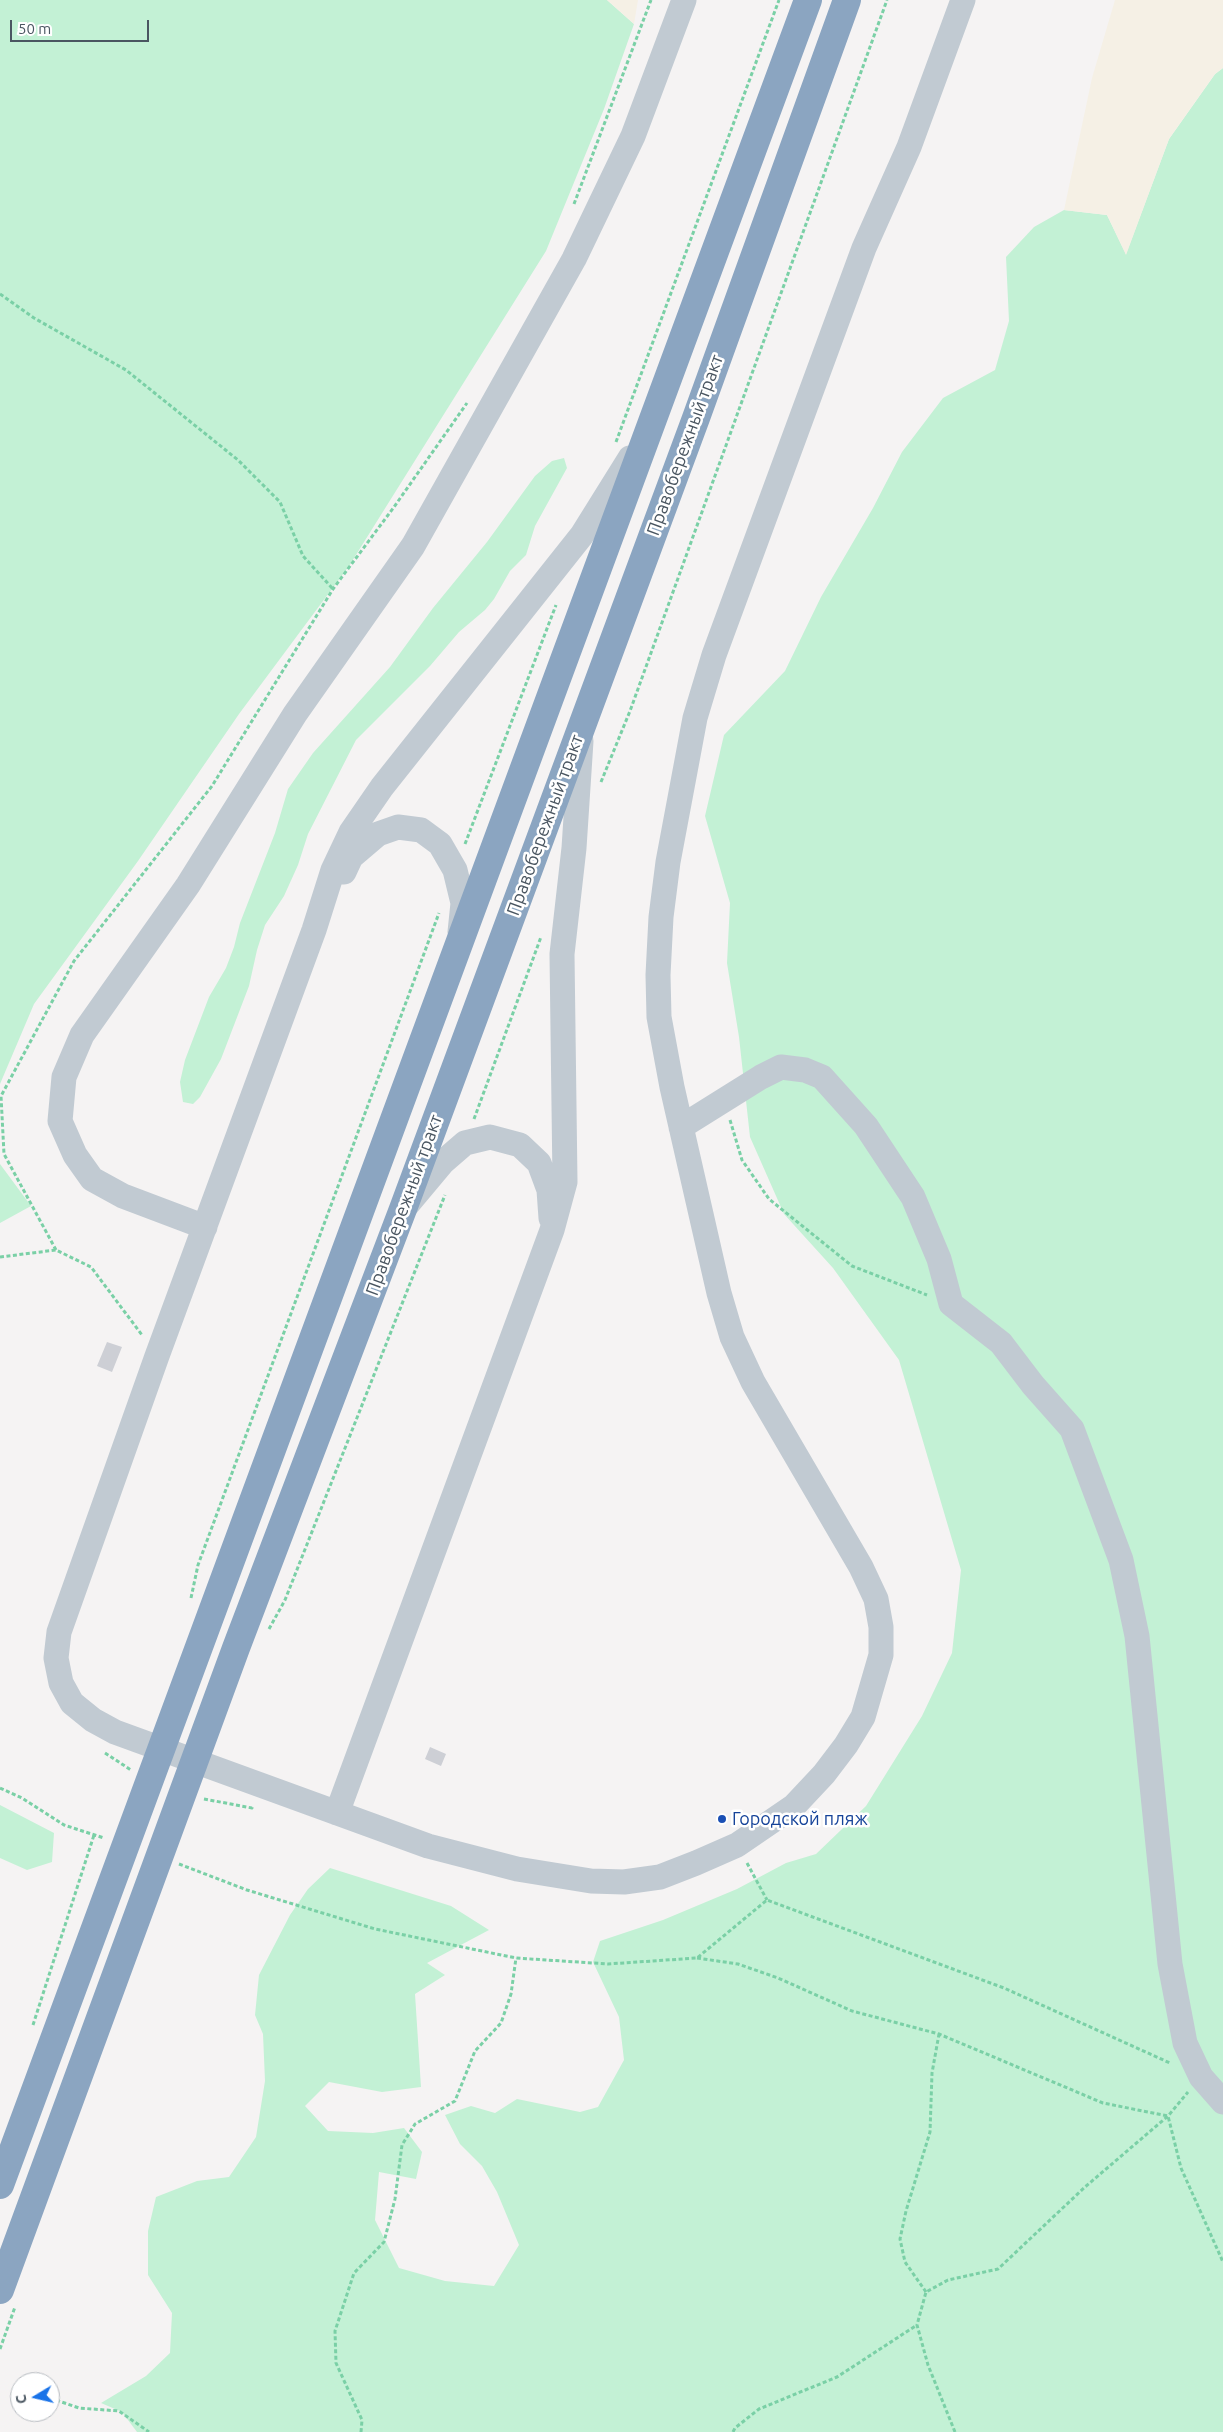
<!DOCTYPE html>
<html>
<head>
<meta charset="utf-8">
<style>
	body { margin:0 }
	#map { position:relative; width:1223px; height:2432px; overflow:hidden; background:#f5f3f3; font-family:Ubuntu,sans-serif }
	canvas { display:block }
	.north { position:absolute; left:10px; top:2372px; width:50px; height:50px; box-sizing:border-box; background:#fff; border:1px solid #b7bbc0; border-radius:50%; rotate:261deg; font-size:14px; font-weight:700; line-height:20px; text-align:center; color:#4a5661 }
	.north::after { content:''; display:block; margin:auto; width:18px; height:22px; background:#1a73e8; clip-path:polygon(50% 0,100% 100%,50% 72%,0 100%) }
	.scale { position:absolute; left:10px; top:20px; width:139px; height:22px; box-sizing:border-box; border:2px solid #4a5661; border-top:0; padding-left:6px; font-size:15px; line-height:18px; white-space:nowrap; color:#4a5661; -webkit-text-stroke:4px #fff; paint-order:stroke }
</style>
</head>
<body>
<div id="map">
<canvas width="1223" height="2432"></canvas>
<div class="north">С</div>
<div class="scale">50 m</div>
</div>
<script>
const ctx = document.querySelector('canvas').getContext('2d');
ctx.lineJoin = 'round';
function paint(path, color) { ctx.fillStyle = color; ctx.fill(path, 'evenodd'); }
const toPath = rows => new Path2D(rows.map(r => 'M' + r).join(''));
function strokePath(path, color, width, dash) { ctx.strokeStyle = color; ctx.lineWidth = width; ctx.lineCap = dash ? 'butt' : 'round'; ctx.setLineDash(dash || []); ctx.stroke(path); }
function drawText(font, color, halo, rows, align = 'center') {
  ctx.font = font + ' Ubuntu,sans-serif'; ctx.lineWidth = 5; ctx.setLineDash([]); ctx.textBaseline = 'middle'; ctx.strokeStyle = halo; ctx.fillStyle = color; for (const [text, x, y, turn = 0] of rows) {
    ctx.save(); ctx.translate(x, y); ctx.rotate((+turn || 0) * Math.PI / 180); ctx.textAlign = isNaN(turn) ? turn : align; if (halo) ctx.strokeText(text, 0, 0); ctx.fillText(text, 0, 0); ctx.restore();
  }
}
paint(toPath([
	[0,0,607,0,634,24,604,109,546,251,349,566,239,714,138,861,34,1004,0,1084],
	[1223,68,1223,2432,137,2432,122,2412,101,2403,146,2376,170,2353,172,2313,148,2275,148,2231,156,2197,197,2181,229,2177,256,2137,265,2081,263,2034,255,2015,259,1975,290,1915,308,1889,330,1868,451,1906,489,1930,427,1963,445,1975,415,1994,421,2087,382,2092,329,2082,305,2106,328,2131,373,2133,404,2128,422,2152,416,2179,379,2172,375,2220,399,2268,445,2281,494,2286,519,2245,497,2192,482,2166,460,2144,445,2115,471,2106,495,2113,517,2099,580,2112,598,2107,624,2060,619,2017,593,1962,600,1941,663,1920,737,1889,786,1863,816,1854,866,1806,922,1716,952,1653,961,1570,899,1360,833,1268,784,1214,750,1137,739,1037,727,963,730,903,705,816,724,735,785,671,821,597,873,508,902,452,943,398,995,370,1009,321,1006,257,1034,227,1064,210,1107,215,1126,254,1169,139,1215,74],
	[564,458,567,468,535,526,526,555,510,571,494,599,485,610,459,632,430,666,356,740,308,834,298,865,284,896,265,925,257,950,249,986,221,1059,200,1097,193,1104,183,1102,180,1082,185,1060,209,997,226,968,234,947,240,923,275,833,288,789,313,753,390,667,433,608,487,542,535,476,552,461],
	[0,1164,31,1206,0,1223],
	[0,1805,54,1833,52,1862,27,1870,0,1858]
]), '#c3f1d5');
paint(toPath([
	[607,0,638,0,634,24],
	[1115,0,1223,0,1223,68,1215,74,1169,139,1126,255,1107,215,1064,210,1092,78]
]), '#f5f0e5');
paint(toPath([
	[107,1342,122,1347,112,1372,97,1366],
	[430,1747,446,1754,441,1766,425,1759]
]), '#cdcfd5');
strokePath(toPath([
	[574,204,651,0],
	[0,294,34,318,126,370,238,460,280,502,303,556,333,589],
	[616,442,779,0],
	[601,782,630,711,887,0],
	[465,844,556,605],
	[474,1119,541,937],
	[730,1120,742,1160,769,1199,852,1266,927,1295],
	[56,1250,4,1154,1,1096,74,961,212,786,333,589,394,507,467,403],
	[0,1257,56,1250,91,1267,142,1335],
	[191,1598,198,1565,439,913],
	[269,1629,285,1600,445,1195],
	[105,1753,131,1770],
	[0,1788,22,1798,64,1825,104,1838],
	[204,1799,252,1808,252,1805],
	[747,1863,767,1900],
	[179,1864,247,1890,375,1929,516,1958,608,1964,697,1958,767,1900,1004,1988,1170,2063],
	[697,1958,738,1964,778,1978,852,2011,939,2034,1103,2103,1168,2116,1181,2168,1223,2262],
	[33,2025,94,1835],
	[926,2292,905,2262,900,2239,906,2211,930,2132,932,2073,939,2034],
	[0,2349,15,2307],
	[50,2398,79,2408,119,2411,149,2432],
	[361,2432,362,2420,336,2363,335,2331,354,2273,384,2242,395,2199,402,2145,415,2124,455,2101,475,2051,501,2023,511,1994,516,1958],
	[733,2432,735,2428,759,2409,837,2377,917,2325],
	[955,2432,928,2365,917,2325,926,2292,948,2280,998,2269,1085,2187,1168,2116,1188,2092]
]), '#7ad0a6', 3, [4, 2.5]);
strokePath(toPath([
	[630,458,582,535,382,787,351,832,333,870,314,930,157,1356,59,1632,56,1658,61,1683,72,1703,93,1720,115,1732,428,1846,517,1869,591,1881,624,1882,660,1877,696,1863,737,1845,794,1806,824,1774,846,1745,863,1717,881,1655,881,1627,876,1599,861,1567,753,1382,732,1337,719,1293,672,1087,659,1017,658,975,661,917,668,862,695,718,714,655,864,248,909,147,963,0],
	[344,872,351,857,378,834,398,827,421,830,440,844,455,870,463,903,460,932],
	[681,1127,761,1077,781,1067,805,1070,822,1077,866,1126,913,1197,939,1259,951,1304,1001,1343,1033,1385,1072,1429,1121,1560,1137,1636,1170,1964,1185,2043,1201,2077,1223,2102],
	[407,1205,443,1162,465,1143,490,1137,520,1145,539,1163,549,1190,551,1218],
	[205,1227,123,1196,92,1179,75,1155,60,1121,64,1077,82,1035,188,885,295,714,413,546,574,259,633,136,684,0],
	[337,1813,552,1230,565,1182,562,954,574,848,581,741]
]), '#c1cad2', 25);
strokePath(toPath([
	[0,2185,808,0],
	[0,2290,236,1648,403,1209,696,418,847,0]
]), '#8ba5c1', 28);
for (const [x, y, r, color] of [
	[722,1819,5,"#1a4fb4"]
]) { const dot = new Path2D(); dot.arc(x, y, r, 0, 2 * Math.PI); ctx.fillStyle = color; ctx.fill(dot); strokePath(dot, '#fff', 2); }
drawText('18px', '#4a5661', '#fff', [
	["Правобережный тракт",685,445,-70],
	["Правобережный тракт",545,825,-70],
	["Правобережный тракт",404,1205,-70]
]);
drawText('18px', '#164399', '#fff', [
	["Городской пляж",732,1819]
], 'left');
</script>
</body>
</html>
